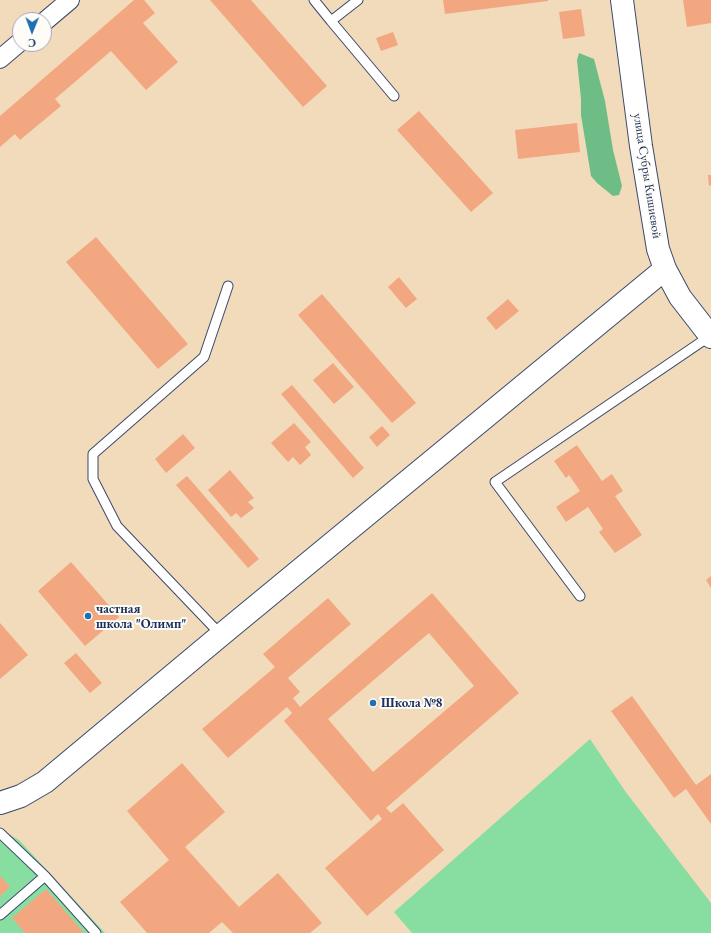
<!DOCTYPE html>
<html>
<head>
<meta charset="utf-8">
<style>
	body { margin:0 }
	#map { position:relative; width:711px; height:933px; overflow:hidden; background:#f1dbbb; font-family:"EB Garamond",serif }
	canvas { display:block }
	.north { position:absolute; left:12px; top:12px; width:40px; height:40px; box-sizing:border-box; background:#fdfcf7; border:1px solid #a3aaba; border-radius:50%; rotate:181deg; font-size:11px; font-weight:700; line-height:16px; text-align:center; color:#1b2f5e }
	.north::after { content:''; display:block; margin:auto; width:14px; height:18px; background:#1f6fb2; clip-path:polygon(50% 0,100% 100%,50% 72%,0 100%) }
</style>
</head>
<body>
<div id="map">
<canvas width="711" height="933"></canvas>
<div class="north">С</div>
</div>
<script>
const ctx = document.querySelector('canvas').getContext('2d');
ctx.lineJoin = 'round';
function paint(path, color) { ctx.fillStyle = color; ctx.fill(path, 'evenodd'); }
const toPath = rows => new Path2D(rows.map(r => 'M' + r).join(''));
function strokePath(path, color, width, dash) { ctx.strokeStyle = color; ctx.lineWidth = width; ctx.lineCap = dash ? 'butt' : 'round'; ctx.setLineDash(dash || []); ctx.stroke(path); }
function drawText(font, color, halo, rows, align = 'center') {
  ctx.font = font + ' "EB Garamond",serif'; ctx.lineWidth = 4; ctx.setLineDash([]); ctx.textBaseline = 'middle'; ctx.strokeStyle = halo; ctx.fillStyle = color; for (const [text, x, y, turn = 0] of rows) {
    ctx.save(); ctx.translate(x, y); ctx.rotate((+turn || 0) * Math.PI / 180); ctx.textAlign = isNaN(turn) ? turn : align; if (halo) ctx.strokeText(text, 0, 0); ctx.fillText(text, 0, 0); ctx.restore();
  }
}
paint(toPath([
	[590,739,625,791,711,903,711,933,412,933,394,912],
	[0,829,19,840,105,933,0,933]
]), '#88dea1');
paint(toPath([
	[579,53,594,59,605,101,613,150,622,186,619,195,613,196,597,183,591,176,581,115,581,99,577,60]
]), '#6ebd87');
paint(toPath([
	[134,0,144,0,155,13,143,23,178,62,146,90,111,51,55,99,61,106,20,140,15,134,0,147,0,116],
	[210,0,251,0,327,86,303,107],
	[443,0,548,0,548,1,445,14],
	[683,0,711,0,711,23,687,27],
	[581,9,585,36,563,39,559,12],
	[393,32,398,45,381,51,376,38],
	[419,111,493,193,471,212,397,130],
	[577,123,580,152,518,159,515,130],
	[708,175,711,175,711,185,709,186],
	[96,237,188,344,158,369,66,262],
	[399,277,417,299,406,308,388,287],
	[322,294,416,403,392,423,298,315],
	[508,299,519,311,496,330,486,318],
	[333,363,354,387,334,404,313,380],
	[292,385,364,468,353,478,281,394],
	[294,423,311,442,305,447,311,455,300,465,293,457,288,462,271,443],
	[382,426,390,435,377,447,369,437],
	[183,434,195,448,166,473,155,459],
	[577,445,602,481,612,474,623,491,615,496,642,535,615,553,599,532,603,529,588,507,566,522,556,507,580,491,569,475,566,478,554,461],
	[230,470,254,498,248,502,254,508,241,518,236,513,231,517,208,490],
	[187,476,259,559,248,568,176,485],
	[71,562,119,617,85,646,38,591],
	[711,576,711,588,706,580],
	[432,593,519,693,386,808,391,813,403,803,444,850,367,916,325,868,382,819,378,814,371,821,284,721,292,713,287,707,228,758,202,729,275,667,263,654,328,598,351,624,288,678,300,692,293,698,300,707],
	[429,633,474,686,373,772,328,719],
	[0,623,28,655,0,679],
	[76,653,102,683,90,693,64,663],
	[632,696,696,785,711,774,711,824,686,789,674,798,611,711],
	[182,763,225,812,185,847,239,907,278,873,322,923,310,933,233,933,222,922,209,933,147,933,120,902,169,860,127,811],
	[0,876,10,887,0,896],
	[46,889,84,933,25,933,12,918]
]), '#f3a781');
const lane = toPath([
	[314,0,331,21,358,0],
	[331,21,394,96],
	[580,596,495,482,710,336],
	[221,635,117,526,93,479,93,454,204,357,228,286],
	[0,833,45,876,96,933],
	[0,915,45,876]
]);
const street = toPath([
	[44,22,70,0],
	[0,59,20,42]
]);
const secondary = toPath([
	[622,0,641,146,658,249,665,269,680,297,711,337],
	[0,803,21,796,45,782,221,635,665,269]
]);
strokePath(lane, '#3b496c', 11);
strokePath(street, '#3b496c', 20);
strokePath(secondary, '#3b496c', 24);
strokePath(lane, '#fff', 9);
strokePath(street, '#fff', 18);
strokePath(secondary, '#fff', 22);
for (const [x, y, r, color] of [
	[88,616,4,"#1f6fb2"],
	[373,703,4,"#1f6fb2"]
]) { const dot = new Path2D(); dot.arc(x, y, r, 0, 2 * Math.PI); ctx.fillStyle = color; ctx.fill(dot); strokePath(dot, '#fdfcf7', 1.5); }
drawText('13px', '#1b2f5e', '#fdfcf7', [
	["улица Субры Кишиевой",647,176,81]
]);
drawText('bold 13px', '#1b2f5e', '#fdfcf7', [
	["частная",96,609],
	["школа \"Олимп\"",96,624],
	["Школа №8",381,703]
], 'left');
</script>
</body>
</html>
